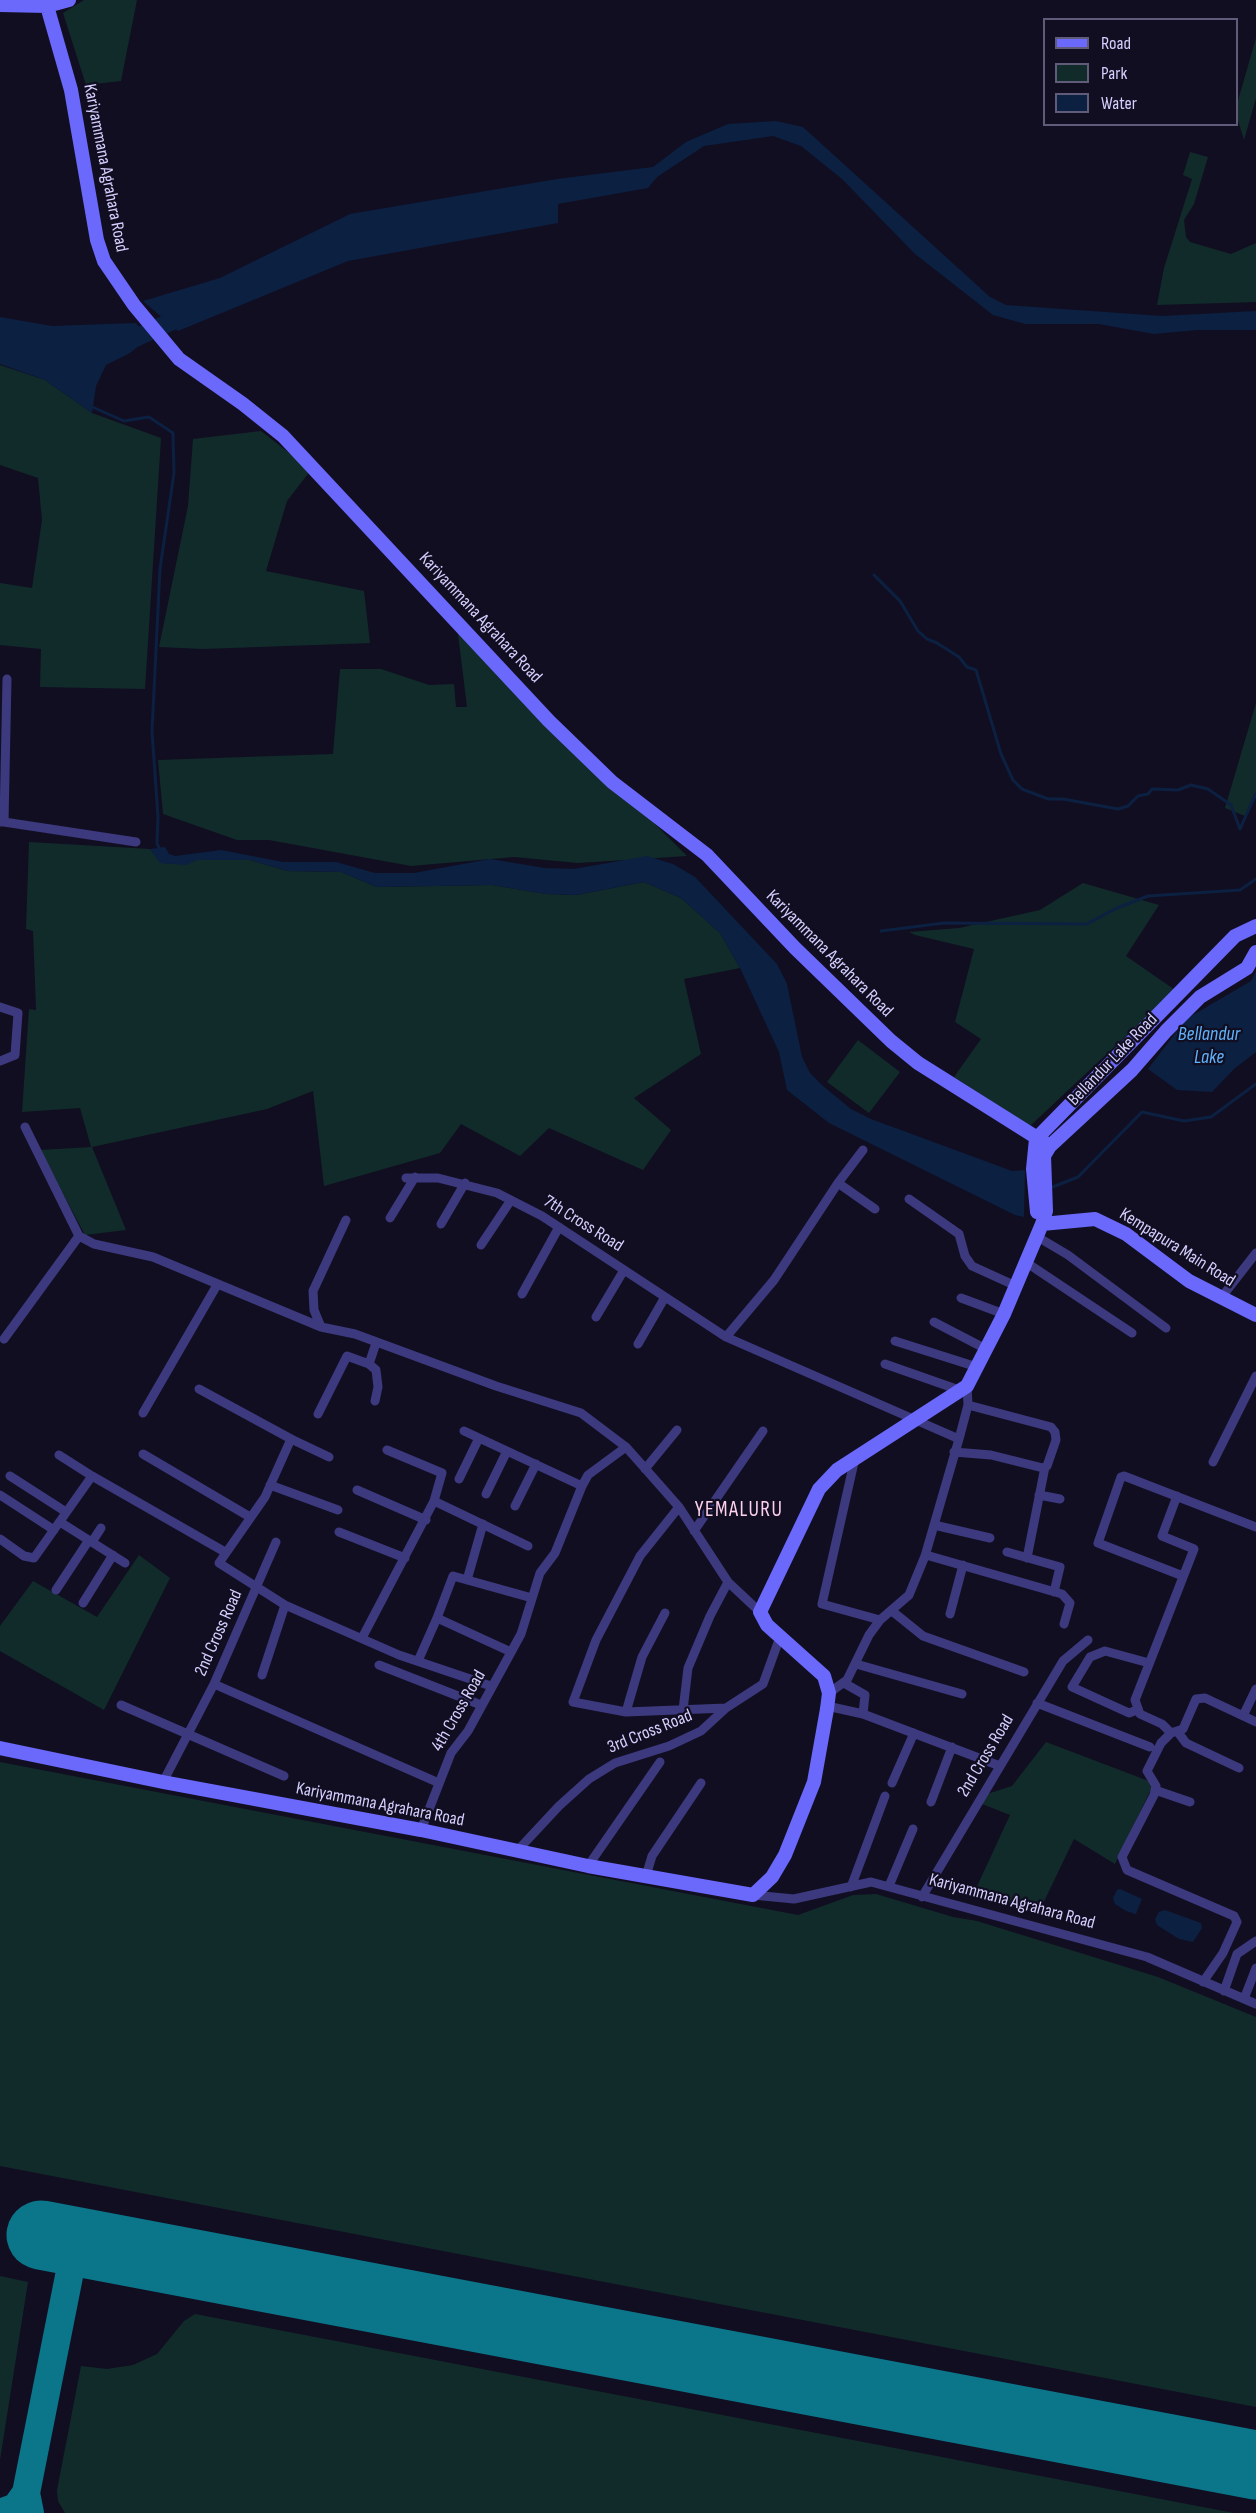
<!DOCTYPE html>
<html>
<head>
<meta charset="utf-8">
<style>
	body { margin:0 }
	#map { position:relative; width:1256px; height:2513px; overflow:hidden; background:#110e21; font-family:"Sofia Sans Condensed",sans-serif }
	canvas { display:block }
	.legend { position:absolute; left:1043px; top:18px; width:195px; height:108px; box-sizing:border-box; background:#110e21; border:2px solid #5f5b79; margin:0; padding:8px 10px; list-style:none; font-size:18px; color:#d4cffe }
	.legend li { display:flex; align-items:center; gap:12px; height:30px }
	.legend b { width:30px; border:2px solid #5f5b79 }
</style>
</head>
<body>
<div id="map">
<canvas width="1256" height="2513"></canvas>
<ul class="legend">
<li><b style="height:8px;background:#6b68fc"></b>Road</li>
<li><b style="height:16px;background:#112b2a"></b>Park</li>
<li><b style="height:16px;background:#0c2042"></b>Water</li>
</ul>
</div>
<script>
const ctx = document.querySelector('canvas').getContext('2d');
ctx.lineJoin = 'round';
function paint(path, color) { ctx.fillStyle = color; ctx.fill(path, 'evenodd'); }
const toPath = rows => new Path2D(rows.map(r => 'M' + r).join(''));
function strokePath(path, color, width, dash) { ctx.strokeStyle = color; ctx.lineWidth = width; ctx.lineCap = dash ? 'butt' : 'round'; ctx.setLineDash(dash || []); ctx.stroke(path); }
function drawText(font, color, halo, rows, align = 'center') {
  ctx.font = font + ' "Sofia Sans Condensed",sans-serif'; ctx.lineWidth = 4.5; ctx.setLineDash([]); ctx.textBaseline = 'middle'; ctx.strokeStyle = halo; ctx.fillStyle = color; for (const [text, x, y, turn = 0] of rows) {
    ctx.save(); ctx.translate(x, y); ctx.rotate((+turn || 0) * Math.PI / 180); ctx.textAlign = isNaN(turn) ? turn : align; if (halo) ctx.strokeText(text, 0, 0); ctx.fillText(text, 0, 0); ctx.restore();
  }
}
paint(toPath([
	[84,0,137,0,121,81,86,85,63,13],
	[1256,38,1256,98,1244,140,1237,117,1237,104],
	[1190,152,1208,157,1194,204,1184,220,1186,237,1190,242,1231,254,1256,243,1256,302,1157,305,1164,268,1192,179,1183,175],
	[0,365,45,380,92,413,161,438,145,689,40,687,41,649,0,645,0,583,32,588,42,520,38,478,0,465],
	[261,431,311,470,287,501,266,571,364,591,370,643,203,649,159,647,188,506,193,439],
	[457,626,687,856,578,863,514,857,411,866,269,840,237,840,163,814,158,760,333,754,340,669,381,669,429,685,454,684,456,707,467,707],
	[1256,703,1256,798,1245,816,1225,808],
	[29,842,150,849,161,863,186,864,197,860,250,860,288,871,341,872,377,887,492,885,546,894,576,895,644,882,681,898,720,933,740,968,684,979,701,1054,634,1098,671,1130,643,1170,549,1128,520,1156,461,1124,440,1153,324,1186,313,1091,267,1109,92,1147,126,1230,85,1235,40,1150,91,1147,80,1108,22,1112,29,1009,36,1010,33,931,26,929],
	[1083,883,1159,905,1126,956,1175,990,1030,1126,954,1077,981,1039,955,1022,974,949,915,935,909,932,959,928,1040,910],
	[858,1040,900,1072,869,1113,827,1082],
	[139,1555,170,1578,104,1710,0,1651,0,1626,33,1581,97,1617],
	[1046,1742,1154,1783,1115,1864,1074,1839,1038,1914,973,1895,1010,1815,982,1804,987,1794,1012,1786],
	[0,1762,798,1915,853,1895,876,1894,953,1917,977,1921,1158,1977,1256,2017,1256,2407,0,2166],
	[0,2276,28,2282,0,2460],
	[195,2314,1234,2513,65,2513,58,2501,57,2490,81,2366,107,2369,133,2365,157,2354,184,2321]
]), '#112b2a');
paint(toPath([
	[776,121,803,127,990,297,1006,305,1162,316,1256,311,1256,330,1197,330,1154,334,1099,324,1025,324,993,315,915,254,842,179,801,146,773,136,704,146,657,177,648,188,558,204,558,223,348,261,178,331,143,301,220,278,350,214,557,179,653,167,686,142,728,124],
	[0,317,52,326,136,323,147,339,130,353,106,365,96,386,92,413,45,380,0,364],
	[165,847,169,854,175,856,221,850,283,862,336,862,375,873,414,873,490,859,545,868,574,869,647,856,673,864,695,877,777,964,787,984,802,1057,810,1073,823,1086,851,1109,871,1119,1012,1171,1025,1170,1024,1217,1015,1215,829,1123,787,1090,779,1052,740,968,720,933,681,898,644,882,576,895,546,894,492,885,377,887,341,872,288,871,250,860,197,860,186,865,160,863,150,849],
	[1256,971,1256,1052,1234,1069,1212,1092,1177,1090,1148,1069,1186,1019,1251,981],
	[1120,1889,1142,1899,1136,1914,1126,1911,1115,1904,1113,1898,1117,1890],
	[1165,1910,1201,1923,1202,1928,1193,1942,1179,1939,1157,1925,1155,1919,1159,1912]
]), '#0c2042');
strokePath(toPath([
	[90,406,124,421,149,417,173,433,174,473,160,569,152,731,158,817,157,844,161,851],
	[874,575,900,601,918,631,927,639,937,643,959,657,967,667,976,670,1001,754,1013,780,1022,789,1048,799,1063,799,1118,809,1128,806,1138,796,1148,794,1152,789,1178,790,1191,785,1208,789,1231,805,1240,829],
	[1240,829,1256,793],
	[881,931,944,923,1087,924,1117,908,1148,896,1240,890,1256,879],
	[1050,1188,1078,1177,1142,1112,1184,1121,1211,1117,1256,1084]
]), '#0c2042', 3);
strokePath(toPath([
	[122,344,190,313]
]), '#0c2042', 18);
strokePath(toPath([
	[0,2513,16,2507,26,2493],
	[30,2513,26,2493,76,2241]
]), '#0b758a', 28);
strokePath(toPath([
	[41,2235,1256,2465]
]), '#0b758a', 69);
strokePath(toPath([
	[0,822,4,822,7,679],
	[4,822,136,842],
	[0,1007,18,1013,15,1055,0,1061],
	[25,1127,79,1236,94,1244,153,1257,321,1327,355,1334,496,1386,581,1413,626,1447,642,1465,679,1507,728,1582,760,1612],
	[406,1178,438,1178,497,1193,542,1216,726,1337,959,1439],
	[838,1183,875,1209],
	[909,1199,959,1234,965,1256,972,1266,1016,1286],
	[390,1218,415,1177],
	[441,1224,465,1183],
	[1036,1236,1068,1255,1166,1328],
	[481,1245,511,1200],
	[1027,1263,1132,1333],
	[522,1294,559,1227],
	[961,1298,1004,1314],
	[1221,1298,1256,1253],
	[596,1317,624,1270],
	[934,1322,986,1349],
	[321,1327,314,1310,313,1291,346,1220],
	[726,1337,774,1280,838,1183,863,1150],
	[4,1339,79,1236],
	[895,1341,977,1367],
	[638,1344,665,1297],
	[885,1364,962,1391],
	[199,1389,293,1440],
	[375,1401,378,1387,376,1370,369,1364,376,1343],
	[143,1413,217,1285],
	[318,1414,347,1356,369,1364],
	[464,1431,582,1486],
	[387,1450,442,1473,434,1501,528,1546],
	[954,1452,991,1455,1043,1468,1047,1466,1056,1440,1055,1432,1051,1427,968,1405],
	[143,1454,250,1517],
	[59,1455,92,1476,225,1552],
	[329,1457,291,1439,265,1497,219,1563,285,1605,399,1655,491,1686],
	[855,1458,822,1604,880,1620],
	[1213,1462,1256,1376],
	[645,1469,677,1430],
	[10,1476,66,1512],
	[459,1479,479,1438],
	[270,1485,338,1510],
	[357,1490,426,1520],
	[486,1494,507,1451],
	[0,1495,54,1530],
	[1039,1495,1060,1499],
	[1177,1496,1162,1536,1194,1549,1135,1700,1140,1714,1162,1724,1171,1733,1161,1743,1147,1771,1156,1786,1154,1795,1122,1857,1127,1870,1234,1916,1237,1922,1223,1953,1203,1982],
	[515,1506,536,1464],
	[679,1507,640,1556,596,1640,573,1702,626,1712,726,1708],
	[60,1522,125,1563],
	[934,1525,990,1538],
	[694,1531,763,1431],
	[339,1532,405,1558],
	[0,1539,24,1556,34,1558,92,1476],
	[92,1542,101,1528],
	[1007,1552,1060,1567,1054,1592],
	[926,1555,1062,1594,1070,1603,1064,1624],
	[1027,1558,1045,1467],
	[1183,1576,1098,1543,1121,1477,1124,1476,1256,1527],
	[467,1580,483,1524],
	[56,1590,89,1540],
	[83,1603,113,1555],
	[892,1611,923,1636,1024,1672],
	[950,1614,963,1565],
	[362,1638,434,1501],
	[511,1652,437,1618,453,1576,532,1598],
	[418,1661,437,1618],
	[856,1664,962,1694],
	[379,1665,481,1705],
	[262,1675,285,1605],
	[844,1683,865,1695,863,1714],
	[214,1684,439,1783],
	[829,1693,847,1680,869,1635,880,1620,909,1595,925,1556,959,1439,968,1405,967,1386],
	[1037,1703,1150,1747],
	[121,1705,284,1776],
	[827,1706,863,1714,1000,1766],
	[683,1710,688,1668,710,1616,728,1582],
	[1137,1710,1129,1713,1072,1687,1090,1657,1105,1651,1149,1663],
	[626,1712,642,1657,665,1613],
	[1243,1716,1256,1689],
	[1177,1731,1186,1743,1239,1768],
	[1171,1733,1183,1729,1196,1699,1205,1698,1256,1722],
	[163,1782,214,1684,276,1542],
	[892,1783,914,1733],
	[1155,1790,1190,1802],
	[931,1802,952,1747],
	[421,1830,451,1753,468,1731,521,1634,540,1573,555,1553,582,1486,588,1475,626,1447],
	[518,1850,559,1806,589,1779,615,1763,669,1746,701,1731,726,1708,763,1684,780,1637],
	[588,1866,660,1762],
	[646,1876,652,1856,701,1783],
	[889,1886,913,1829],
	[851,1887,885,1796],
	[753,1895,794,1899,871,1882,1147,1957,1256,2004],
	[922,1897,1063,1661,1088,1640],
	[1224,1991,1237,1954,1256,1941],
	[1244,1999,1256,1968]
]), '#3c397f', 9);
strokePath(toPath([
	[0,5,47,6,69,0],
	[47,6,71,90,97,240,104,261,134,305,179,359,243,404,283,436,549,721,612,782,707,855,795,948,891,1041,918,1063,1050,1146],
	[1037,1212,1033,1169,1036,1139,1235,936,1256,926],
	[1042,1224,1095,1219,1126,1234,1189,1281,1256,1315],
	[0,1748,163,1782,421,1830,588,1866,753,1895,772,1877,785,1855,814,1782,827,1709,829,1693,824,1676,767,1625,760,1612,819,1489,837,1470,967,1386,1004,1314,1042,1224,1046,1211,1044,1156,1050,1146,1132,1070,1166,1031,1200,997,1247,968,1256,952]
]), '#6b68fc', 14);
drawText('18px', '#d4cffe', '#110e21', [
	["Kariyammana Agrahara Road",105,168,79],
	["Kariyammana Agrahara Road",480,618,47],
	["Kariyammana Agrahara Road",829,954,45],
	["Bellandur Lake Road",1113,1060,-46],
	["7th Cross Road",583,1224,32],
	["Kempapura Main Road",1177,1248,32],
	["2nd Cross Road",219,1633,-66],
	["4th Cross Road",459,1711,-60],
	["3rd Cross Road",650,1732,-22],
	["2nd Cross Road",986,1756,-59],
	["Kariyammana Agrahara Road",380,1805,11],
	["Kariyammana Agrahara Road",1012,1902,15]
]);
drawText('italic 20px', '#5fb3fc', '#110e21', [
	["Bellandur",1209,1035],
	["Lake",1209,1058]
]);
ctx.letterSpacing = '1.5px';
drawText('21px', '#fed1ee', '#110e21', [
	["YEMALURU",739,1511]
]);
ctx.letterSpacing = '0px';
</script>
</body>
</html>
